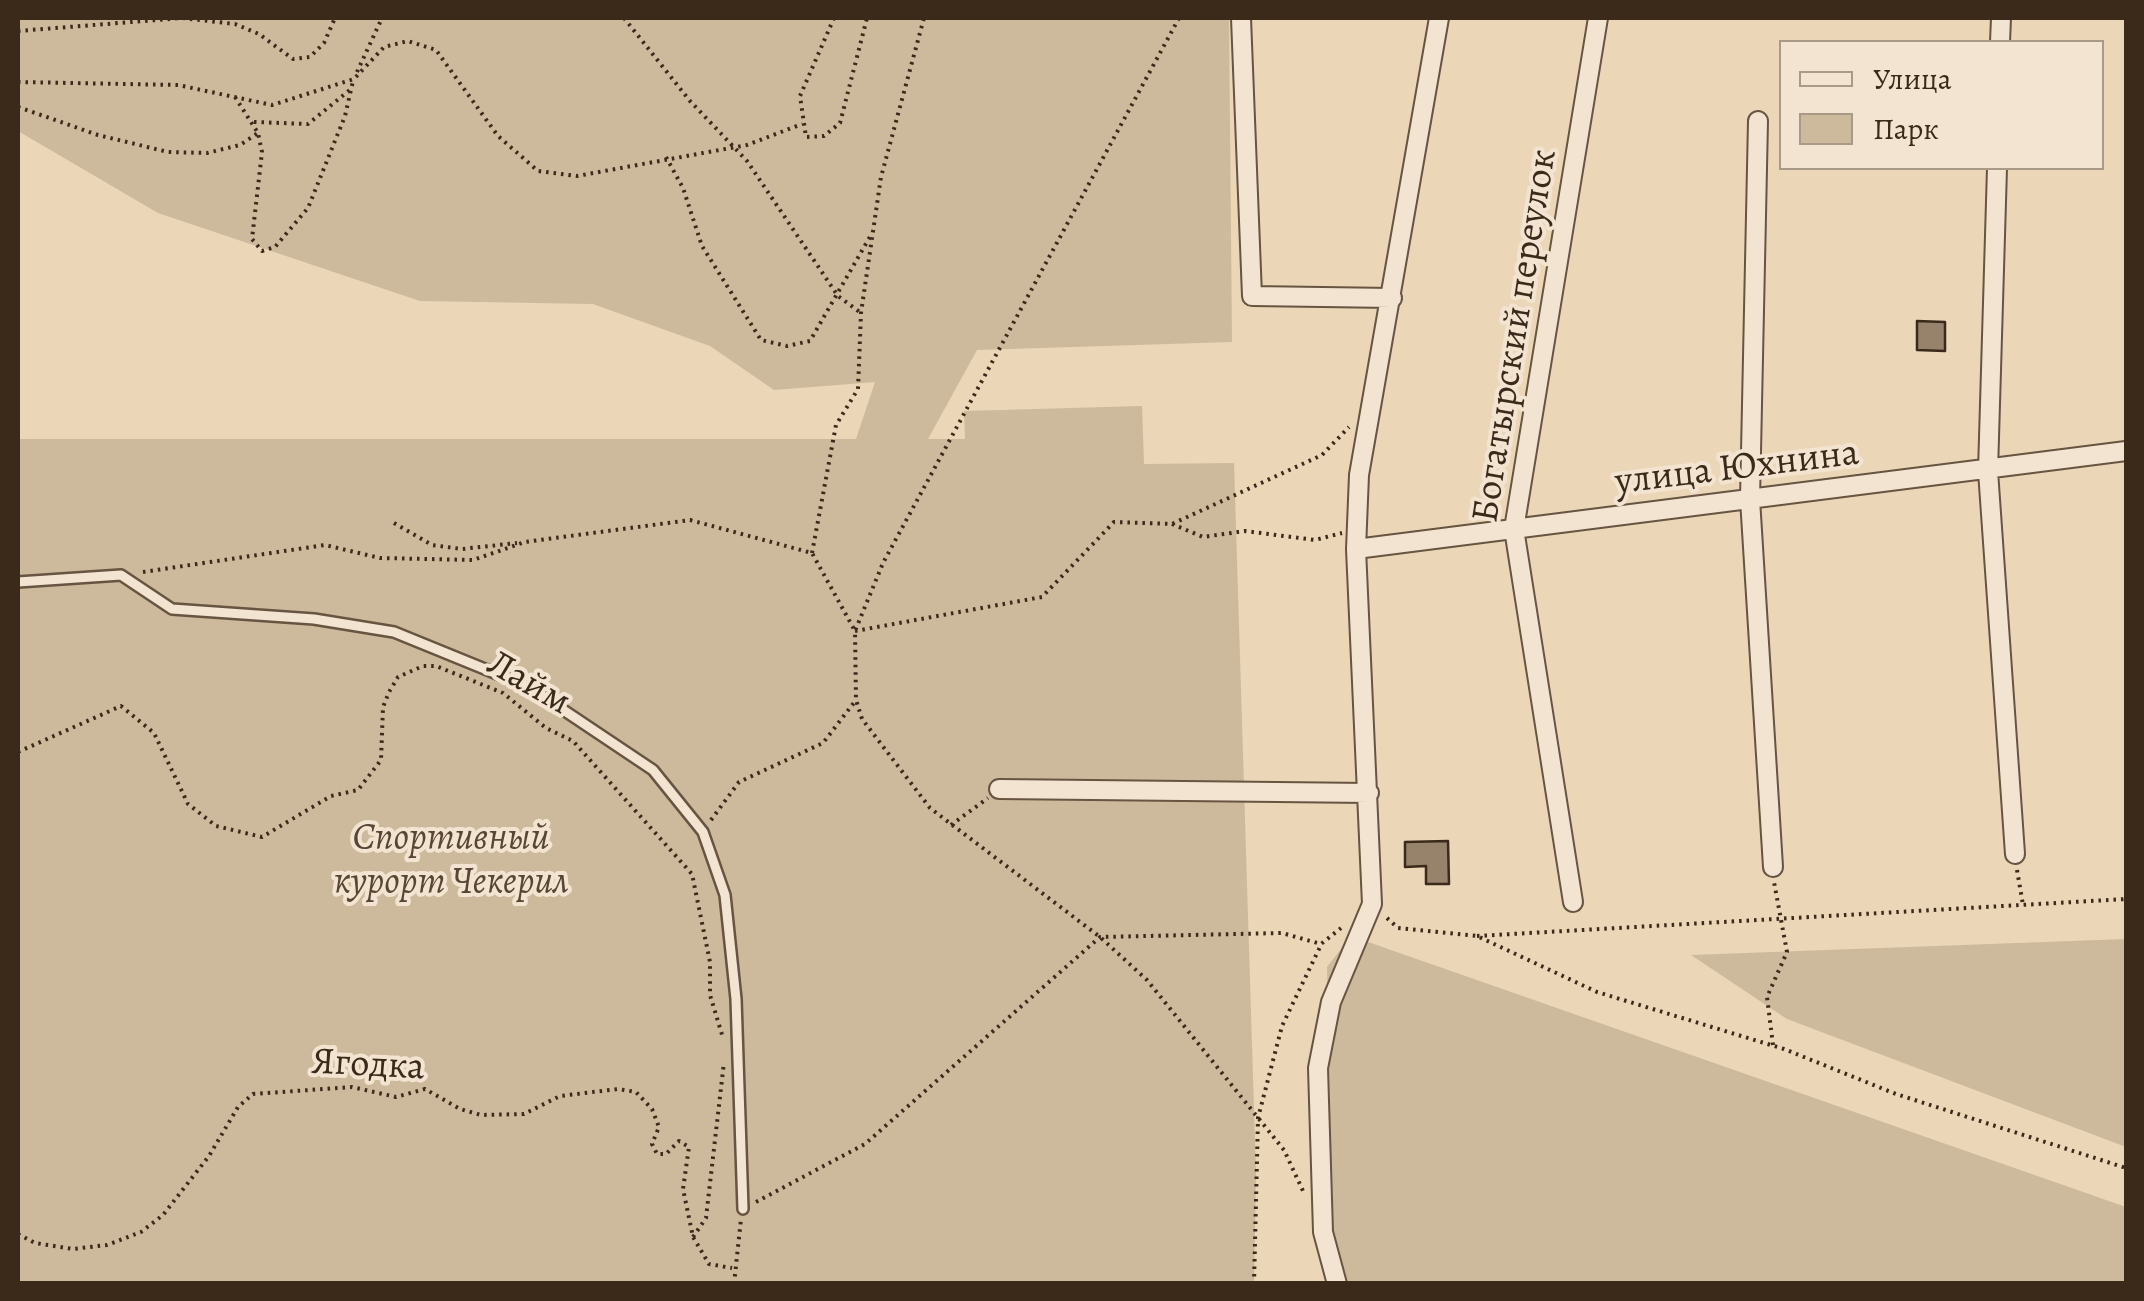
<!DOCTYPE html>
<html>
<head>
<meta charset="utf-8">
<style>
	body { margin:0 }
	#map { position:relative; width:2144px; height:1301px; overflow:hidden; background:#ebd6b7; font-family:Alegreya,serif }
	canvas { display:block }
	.frame { position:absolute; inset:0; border:20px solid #3b291a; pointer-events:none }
	.legend { position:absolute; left:1779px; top:40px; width:325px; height:130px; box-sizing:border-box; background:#f2e4d0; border:2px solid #a99987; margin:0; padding:12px 18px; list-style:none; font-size:30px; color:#3b291a }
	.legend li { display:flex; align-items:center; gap:20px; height:50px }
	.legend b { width:50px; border:2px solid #a99987 }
</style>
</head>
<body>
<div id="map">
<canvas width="2144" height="1301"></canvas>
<div class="frame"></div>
<ul class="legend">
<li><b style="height:12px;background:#f2e4d0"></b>Улица</li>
<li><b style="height:28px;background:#cdb99c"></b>Парк</li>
</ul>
</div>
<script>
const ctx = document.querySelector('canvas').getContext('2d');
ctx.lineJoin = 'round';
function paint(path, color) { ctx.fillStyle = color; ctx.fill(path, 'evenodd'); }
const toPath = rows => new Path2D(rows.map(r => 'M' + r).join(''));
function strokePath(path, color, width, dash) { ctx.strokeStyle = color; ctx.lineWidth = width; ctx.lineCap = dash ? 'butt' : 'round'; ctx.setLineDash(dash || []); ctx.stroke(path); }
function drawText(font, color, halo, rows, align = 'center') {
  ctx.font = font + ' Alegreya,serif'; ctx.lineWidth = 8; ctx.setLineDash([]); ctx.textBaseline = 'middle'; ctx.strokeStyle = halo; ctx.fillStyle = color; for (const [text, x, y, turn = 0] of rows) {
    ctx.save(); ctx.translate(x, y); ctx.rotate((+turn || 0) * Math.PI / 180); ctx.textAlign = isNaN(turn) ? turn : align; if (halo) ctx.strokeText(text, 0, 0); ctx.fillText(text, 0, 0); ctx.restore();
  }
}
paint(toPath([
	[18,18,1229,18,1232,342,977,350,928,439,965,439,964,411,1142,406,1144,464,1234,463,1256,1174,1254,1283,18,1283,18,439,856,439,875,382,774,390,710,346,593,304,420,301,158,213,18,131],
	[1351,936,2126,1207,2126,1283,1333,1283,1327,967],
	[2126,939,2126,1147,1787,1019,1691,955]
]), '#cdb99c');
const building = toPath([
	[1917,321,1945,322,1945,351,1917,350,1917,321],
	[1448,841,1449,884,1426,884,1426,866,1405,867,1405,842,1448,841]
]);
paint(building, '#97836c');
strokePath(building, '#3b291a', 2.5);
const lane = toPath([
	[18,582,121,575,172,609,314,619,394,632,529,687,653,770,703,832,725,895,736,999,743,1209]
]);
const street = toPath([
	[1241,18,1252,296,1392,298],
	[2000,42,2001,18],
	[1758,121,1750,499,1773,867],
	[1997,168,1988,471,2015,854],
	[1356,549,2126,451],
	[999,789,1369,793],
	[1573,902,1514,529,1598,18],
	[1337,1284,1323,1232,1318,1068,1331,1002,1372,904,1356,549,1359,475,1439,18]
]);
strokePath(lane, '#675441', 14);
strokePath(street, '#675441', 22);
strokePath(toPath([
	[624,18,690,101,747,161,838,296,861,313],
	[834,18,800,96,806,137,824,136,840,123,867,18],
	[1179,18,883,563,855,631,856,700,862,719,930,808,1100,937,1147,980,1284,1150,1303,1191],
	[18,31,182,18,235,24,259,34,293,59,310,57,324,43,335,18],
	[357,72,382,18],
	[18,82,178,85,272,105,354,79,384,47,408,41,436,50,498,136,538,171,577,176,747,145,802,124],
	[235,97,258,133,262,152,252,239,262,251,275,247,308,208,345,116,353,81],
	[18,107,98,135,168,152,207,153,240,145,258,133],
	[254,122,308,124,351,89],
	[666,157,683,188,702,246,761,340,787,346,810,341,871,235],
	[394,523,432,545,462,549,517,543],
	[1172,524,1203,537,1245,531,1315,540,1342,533],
	[812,553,836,425,858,389,861,313,881,177,924,18],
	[143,572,325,545,380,558,473,560,525,542,690,520,812,553,855,631],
	[855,631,1042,597,1114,522,1172,524,1322,455,1349,427],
	[18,752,121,706,154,733,188,804,216,826,262,837,331,796,358,790,381,760,383,707,389,692,398,677,423,666,436,666,503,693,546,728,573,741,692,874,710,962,710,995,723,1038],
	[711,820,739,782,823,743,856,700],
	[951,825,988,798],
	[2017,870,2023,905],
	[1387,918,1398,928,1477,936,1597,992,1784,1049,1896,1094,2126,1168],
	[1477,936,2126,899],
	[1773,1045,1767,997,1787,952,1774,882],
	[756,1202,865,1144,1100,937,1282,933,1321,944,1341,928],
	[18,1234,35,1243,73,1249,107,1245,141,1232,163,1215,209,1156,238,1107,253,1094,352,1087,396,1097,425,1089,460,1109,481,1115,524,1114,560,1096,618,1089,636,1092,652,1109,659,1127,652,1144,657,1154,666,1154,679,1141,689,1147,683,1189,693,1237,709,1264,732,1268],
	[693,1237,706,1218,724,1062],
	[734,1284,741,1219],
	[1254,1284,1258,1118,1282,1026,1321,945]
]), '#3b291a', 4, [2.5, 5]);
strokePath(lane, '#f2e4d0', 9);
strokePath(street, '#f2e4d0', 18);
drawText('38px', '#3b291a', '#f2e4d0', [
	["Богатырский переулок",1516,336,-81],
	["улица Юхнина",1737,469,-7],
	["Лайм",528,684,30],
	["Ягодка",368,1066,3]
]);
drawText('italic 38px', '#584634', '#f2e4d0', [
	["Спортивный",451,840],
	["курорт Чекерил",451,884]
]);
</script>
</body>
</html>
